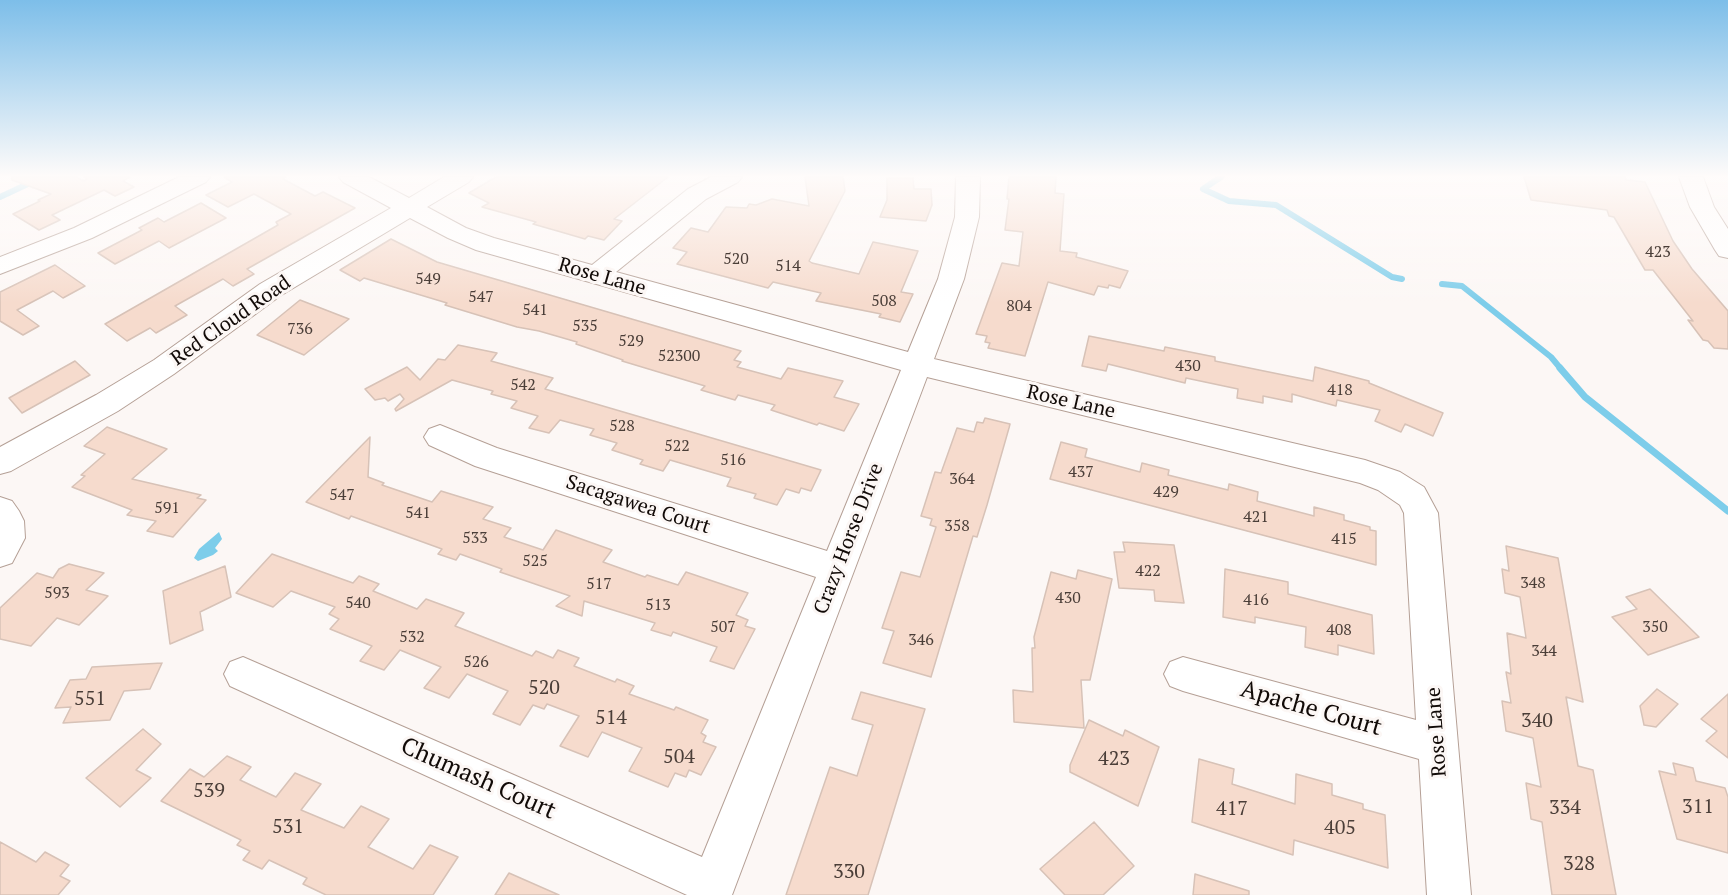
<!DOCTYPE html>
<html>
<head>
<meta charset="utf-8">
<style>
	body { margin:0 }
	canvas { display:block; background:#fcf7f5 }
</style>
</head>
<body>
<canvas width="1728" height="895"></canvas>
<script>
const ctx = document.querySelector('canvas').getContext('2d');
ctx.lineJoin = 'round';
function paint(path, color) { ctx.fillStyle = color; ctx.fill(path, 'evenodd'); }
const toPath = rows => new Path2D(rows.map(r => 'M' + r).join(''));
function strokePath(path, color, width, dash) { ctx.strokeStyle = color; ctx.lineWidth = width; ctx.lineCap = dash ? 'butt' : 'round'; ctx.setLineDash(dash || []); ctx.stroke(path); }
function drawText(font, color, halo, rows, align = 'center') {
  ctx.font = font + ' "PT Serif",serif'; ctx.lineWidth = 6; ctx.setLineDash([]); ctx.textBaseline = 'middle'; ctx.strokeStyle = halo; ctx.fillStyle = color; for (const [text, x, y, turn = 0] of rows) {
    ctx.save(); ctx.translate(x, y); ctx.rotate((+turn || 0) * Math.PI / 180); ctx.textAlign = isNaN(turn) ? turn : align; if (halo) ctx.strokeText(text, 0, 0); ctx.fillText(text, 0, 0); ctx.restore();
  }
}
paint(toPath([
	[219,532,222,539,215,548,218,551,213,555,198,561,194,558,199,549]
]), '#7dcdea');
strokePath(toPath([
	[1221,177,1203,189,1229,201,1276,205,1392,277,1402,279],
	[0,197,34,181],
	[1442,284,1462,286,1551,357,1561,369]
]), '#7dcdea', 6);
strokePath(toPath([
	[1560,368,1585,397,1728,511]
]), '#7dcdea', 7);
const building = toPath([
	[12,177,77,177,83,181,87,179,84,177,130,177,123,181,134,187,115,196,104,190,52,215,60,220,39,230,13,214,40,201,38,200,51,194,12,180,12,177],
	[224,177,286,177,283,179,315,196,323,192,355,208,247,269,254,274,233,286,223,279,175,306,187,315,156,333,150,328,127,341,105,324,278,225,276,222,291,214,254,194,228,207,206,195,232,182,224,177],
	[496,177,668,177,614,219,622,221,604,240,588,236,585,239,561,232,533,224,536,222,482,207,489,203,469,193,496,177],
	[805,177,843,177,845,191,809,261,812,263,859,274,873,242,918,251,901,292,913,294,900,322,879,317,881,314,816,301,821,293,773,282,768,288,677,264,687,252,673,248,691,228,708,232,726,207,747,208,749,204,756,205,772,199,809,206,805,177],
	[1009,177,1056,177,1055,193,1064,194,1060,251,1077,253,1076,257,1128,271,1120,288,1109,285,1108,288,1098,286,1094,295,1048,282,1025,356,988,348,990,343,985,342,987,336,976,334,1002,263,1019,266,1023,232,1005,230,1009,199,1007,199,1009,177],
	[1524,177,1625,177,1626,180,1645,182,1673,241,1692,269,1728,311,1728,349,1714,348,1708,341,1703,340,1688,320,1693,321,1653,270,1645,270,1614,217,1609,216,1607,210,1531,200,1524,177],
	[887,178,913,178,914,189,931,189,932,205,926,221,880,217,887,200,887,178],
	[201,203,226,218,169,248,159,241,115,264,98,253,142,230,139,228,158,218,164,222,201,203],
	[391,239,437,262,741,351,734,360,741,362,737,367,781,379,788,368,843,381,834,397,859,404,844,431,819,423,817,425,771,410,775,405,738,395,735,400,701,390,705,386,622,361,623,360,576,344,577,342,539,331,517,327,445,305,447,303,364,278,360,281,340,270,391,239],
	[55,265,85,286,63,298,53,291,17,310,39,326,23,335,0,321,0,292,55,265],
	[300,300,349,319,304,355,257,335,300,300],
	[1089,336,1164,351,1165,347,1215,357,1215,361,1313,381,1315,367,1369,381,1369,383,1443,413,1433,436,1405,424,1401,432,1375,421,1380,410,1337,400,1336,406,1292,394,1292,402,1263,396,1263,403,1237,398,1238,389,1186,378,1185,383,1108,364,1106,371,1082,366,1089,336],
	[458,345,497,353,491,361,553,378,545,389,821,470,811,491,801,488,799,493,786,489,777,505,754,498,756,494,727,486,731,478,670,460,663,471,640,464,643,460,612,450,617,443,590,435,594,429,560,420,549,433,529,428,538,416,511,408,517,401,491,394,493,391,452,380,396,411,395,409,404,399,400,394,388,401,385,398,375,400,365,389,407,367,420,380,438,359,445,360,458,345],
	[75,361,90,375,22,413,9,398,75,361],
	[985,418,1010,424,1009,428,987,505,977,537,973,536,931,677,883,663,894,631,882,628,901,572,920,577,936,527,930,525,932,519,921,516,935,472,941,473,957,428,974,432,977,422,983,423,985,418],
	[107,427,167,449,132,479,201,495,197,498,206,500,173,537,147,531,156,521,127,515,132,510,72,487,85,476,81,475,105,454,84,446,107,427],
	[370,437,368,477,384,483,382,485,432,502,441,491,493,507,483,519,511,528,504,537,543,550,556,530,612,550,603,562,645,577,647,575,678,585,686,572,748,593,736,615,748,620,745,626,755,629,734,669,710,661,717,647,673,632,671,636,651,630,655,623,584,601,582,616,556,606,570,596,500,572,502,569,460,554,456,560,438,554,442,549,351,516,349,519,306,502,370,437],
	[1061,442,1087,449,1085,457,1140,472,1142,463,1169,470,1168,475,1228,490,1229,484,1258,492,1257,501,1314,516,1314,507,1344,515,1344,520,1370,527,1370,530,1376,531,1376,565,1050,479,1061,442],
	[1123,542,1174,545,1184,603,1155,601,1154,590,1119,588,1114,552,1125,552,1123,542],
	[1506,546,1558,558,1583,702,1566,697,1578,766,1593,770,1616,895,1552,895,1542,822,1531,819,1526,783,1541,787,1533,738,1506,731,1502,701,1511,703,1506,672,1511,674,1507,633,1526,638,1520,597,1505,593,1502,569,1509,571,1506,546],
	[272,554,353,583,359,576,379,584,373,591,417,609,426,599,464,613,455,626,532,656,536,651,553,658,558,650,579,658,574,666,615,682,617,679,634,686,629,694,674,710,676,707,708,720,701,733,706,736,703,742,716,747,701,775,689,770,686,777,675,773,668,787,629,771,642,748,602,732,588,757,560,746,579,716,547,704,544,709,533,705,520,725,493,714,508,691,467,674,449,698,424,688,441,667,400,650,384,670,360,661,372,646,330,629,339,619,329,614,335,607,291,591,273,607,236,593,272,554],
	[69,564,104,573,86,590,108,596,79,625,57,618,31,646,0,639,0,608,37,573,53,578,59,569,69,564],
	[225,566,231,597,200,612,203,630,170,644,163,591,225,566],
	[1225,569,1288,582,1288,594,1372,615,1374,654,1338,645,1338,655,1305,647,1306,627,1255,617,1255,623,1223,617,1225,569],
	[1078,570,1112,579,1090,680,1081,680,1084,728,1014,722,1013,690,1033,692,1032,648,1035,648,1034,637,1051,572,1076,579,1078,570],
	[1650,589,1699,637,1648,655,1612,617,1637,609,1626,597,1650,589],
	[162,663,150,689,124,691,110,720,63,723,71,707,55,708,70,680,86,679,92,667,162,663],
	[1657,689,1678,704,1656,727,1644,725,1640,706,1657,689],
	[861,692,925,709,868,895,786,895,830,767,857,776,873,725,852,719,861,692],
	[1728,694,1728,758,1706,741,1717,731,1701,719,1728,694],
	[1089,720,1123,736,1125,730,1159,747,1138,806,1070,772,1070,765,1089,720],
	[143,729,161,744,136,770,151,778,120,807,86,778,143,729],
	[227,756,251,767,240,780,276,797,295,773,321,784,301,810,344,828,361,806,389,819,368,847,413,869,430,845,458,857,433,895,326,895,303,884,307,878,269,860,262,869,243,860,250,851,237,845,241,840,161,801,190,769,204,777,227,756],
	[1199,759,1234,769,1232,784,1295,804,1296,774,1332,784,1332,795,1363,804,1363,809,1385,815,1388,868,1294,840,1293,855,1192,822,1199,759],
	[1673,763,1693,768,1696,781,1725,788,1728,797,1728,853,1677,839,1659,771,1676,775,1673,763],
	[1094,822,1134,866,1103,895,1065,895,1040,869,1094,822],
	[0,842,36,862,45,852,69,865,60,876,70,881,58,895,0,895,0,842],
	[509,873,559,895,495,895,509,873],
	[1195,874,1249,891,1249,895,1193,895,1195,874]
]);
paint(building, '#f6dbcd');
strokePath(building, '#d7c2b7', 1.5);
const minor = toPath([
	[179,177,210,177,206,182,92,238,0,274,0,257,74,228,179,177],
	[339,177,369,177,409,198,444,177,473,177,469,182,427,207,466,228,494,238,592,265,688,189,711,177,742,177,738,182,706,199,616,272,908,352,938,279,955,217,956,177,980,177,979,217,964,279,934,359,1365,460,1400,472,1424,487,1438,513,1471,895,1427,895,1419,759,1183,691,1170,686,1164,674,1170,662,1183,657,1416,720,1404,513,1400,505,1378,490,1360,483,927,377,732,895,687,895,230,686,224,674,230,662,243,657,702,857,816,577,475,466,429,445,424,437,429,429,440,425,497,448,827,551,901,370,476,250,448,238,410,218,280,296,174,374,118,411,11,471,0,474,0,447,96,395,154,360,260,284,391,208,343,182,339,177],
	[1679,177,1703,177,1714,207,1728,229,1728,258,1719,256,1715,250,1690,207,1679,177],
	[0,497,12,501,19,511,24,521,25,538,12,563,0,567,0,497]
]);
strokePath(minor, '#b5a096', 2);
paint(minor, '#fff');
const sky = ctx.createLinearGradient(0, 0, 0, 303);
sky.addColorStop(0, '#7dbee9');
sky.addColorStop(0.58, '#fefbfa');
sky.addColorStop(1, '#fefbfa00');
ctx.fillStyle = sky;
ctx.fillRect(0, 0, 1728, 303);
drawText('16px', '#4a3e38', null, [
	["423",1658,252],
	["520",736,259],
	["514",788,266],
	["549",428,279],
	["547",481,297],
	["508",884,301],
	["804",1019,306],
	["541",535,310],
	["535",585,326],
	["736",300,329],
	["529",631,341],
	["52300",679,356],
	["430",1188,366],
	["542",523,385],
	["418",1340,390],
	["528",622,426],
	["522",677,446],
	["516",733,460],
	["437",1081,472],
	["364",962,479],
	["429",1166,492],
	["547",342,495],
	["591",167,508],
	["541",418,513],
	["421",1256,517],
	["358",957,526],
	["533",475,538],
	["415",1344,539],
	["525",535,561],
	["422",1148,571],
	["348",1533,583],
	["517",599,584],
	["593",57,593],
	["430",1068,598],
	["416",1256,600],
	["540",358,603],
	["513",658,605],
	["507",723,627],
	["350",1655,627],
	["408",1339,630],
	["532",412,637],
	["346",921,640],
	["344",1544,651],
	["526",476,662]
]);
drawText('20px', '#110a07', '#fcf7f5', [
	["Rose Lane",602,277,16],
	["Red Cloud Road",231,321,-35],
	["Rose Lane",1071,402,13],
	["Sacagawea Court",638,505,18],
	["Crazy Horse Drive",849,539,-69],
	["Rose Lane",1437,732,-94]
]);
drawText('20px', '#4a3e38', null, [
	["520",544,688],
	["551",90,699],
	["514",611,718],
	["340",1537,721],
	["504",679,757],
	["423",1114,759],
	["539",209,791],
	["311",1698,807],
	["334",1565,808],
	["417",1232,809],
	["531",288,827],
	["405",1340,828],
	["328",1579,864],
	["330",849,872]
]);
drawText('24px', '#110a07', '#fcf7f5', [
	["Apache Court",1311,709,16],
	["Chumash Court",478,779,24]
]);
</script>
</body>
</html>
